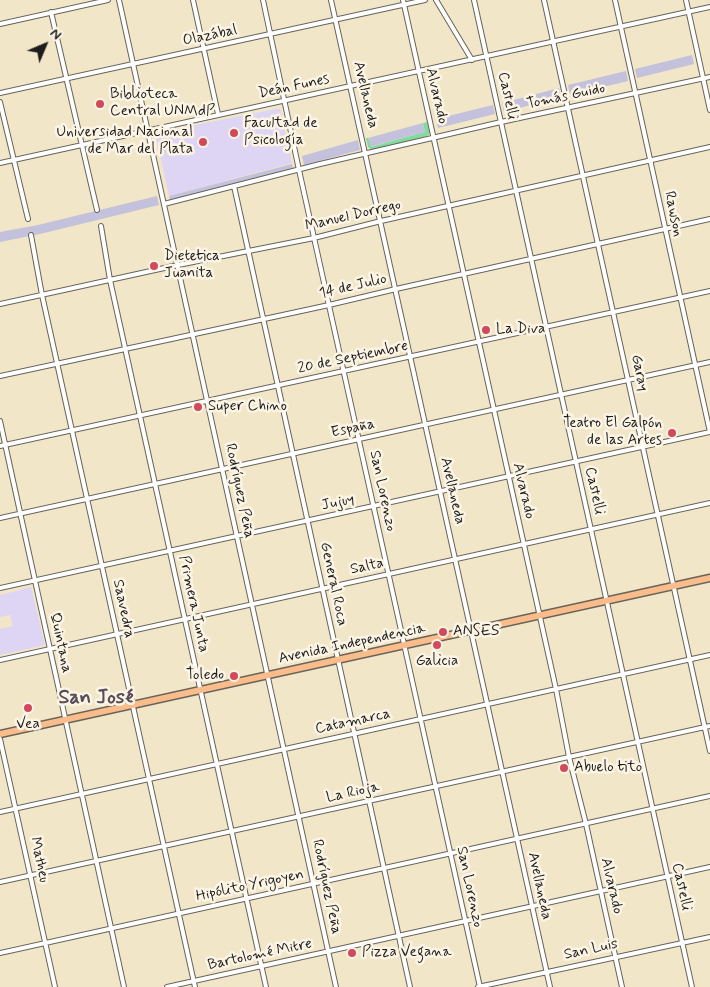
<!DOCTYPE html>
<html>
<head>
<meta charset="utf-8">
<style>
	body { margin:0 }
	#map { position:relative; width:710px; height:987px; overflow:hidden; background:#f2e6c9; font-family:Mynerve,sans-serif }
	canvas { display:block }
	.north { position:absolute; left:20px; top:20px; width:50px; height:50px; -webkit-text-stroke:4px #fcf5e5; paint-order:stroke; rotate:45deg; font-size:14px; font-weight:700; line-height:20px; text-align:center; color:#1c1c1c }
	.north::after { content:''; display:block; margin:auto; width:18px; height:22px; background:#1c1c1c; clip-path:polygon(50% 0,100% 100%,50% 72%,0 100%) }
</style>
</head>
<body>
<div id="map">
<canvas width="710" height="987"></canvas>
<div class="north">N</div>
</div>
<script>
const ctx = document.querySelector('canvas').getContext('2d');
ctx.lineJoin = 'round';
function paint(path, color) { ctx.fillStyle = color; ctx.fill(path, 'evenodd'); }
const toPath = rows => new Path2D(rows.map(r => 'M' + r).join(''));
function strokePath(path, color, width, dash) { ctx.strokeStyle = color; ctx.lineWidth = width; ctx.lineCap = dash ? 'butt' : 'round'; ctx.setLineDash(dash || []); ctx.stroke(path); }
function drawText(font, color, halo, rows, align = 'center') {
  ctx.font = font + ' Mynerve,sans-serif'; ctx.lineWidth = 5; ctx.setLineDash([]); ctx.textBaseline = 'middle'; ctx.strokeStyle = halo; ctx.fillStyle = color; for (const [text, x, y, turn = 0] of rows) {
    ctx.save(); ctx.translate(x, y); ctx.rotate((+turn || 0) * Math.PI / 180); ctx.textAlign = isNaN(turn) ? turn : align; if (halo) ctx.strokeText(text, 0, 0); ctx.fillText(text, 0, 0); ctx.restore();
  }
}
paint(toPath([
	[280,108,292,163,169,196,155,133],
	[31,587,45,645,0,655,0,629,13,626,10,615,0,617,0,595]
]), '#ded5f5');
paint(toPath([
	[692,55,694,64,637,78,635,69],
	[626,71,628,81,570,95,568,85],
	[559,88,561,97,504,112,502,103],
	[493,105,495,114,438,128,436,119],
	[423,123,425,132,370,147,368,138],
	[358,140,360,150,304,165,302,156],
	[292,164,293,168,170,200,169,196],
	[157,196,159,205,40,234,0,242,0,232,38,225]
]), '#c3c1db');
paint(toPath([
	[427,122,430,133,427,136,372,150,368,147,366,138,368,138,371,147,425,132,423,123]
]), '#81da9f');
const minor = toPath([
	[119,0,336,987],
	[193,0,218,114],
	[263,0,299,170,480,987],
	[331,0,550,987],
	[403,0,556,689,569,757,586,824,622,987],
	[436,0,472,60],
	[474,0,692,987],
	[544,0,710,751],
	[686,0,710,110],
	[51,12,97,210],
	[0,24,108,0],
	[0,93,425,0],
	[0,102,28,219],
	[0,163,710,7],
	[234,186,410,987],
	[164,204,320,164,501,122,710,77],
	[101,226,110,280,266,987],
	[31,235,42,295,195,987],
	[0,304,178,265,314,238,381,221,710,147],
	[0,376,329,305,396,289,710,219],
	[0,421,124,987],
	[0,446,710,291],
	[0,518,710,362],
	[0,588,710,432,615,0],
	[0,660,710,503],
	[0,739,55,987],
	[0,812,710,655],
	[0,882,710,726],
	[0,953,710,796],
	[167,987,710,867],
	[478,987,710,937]
]);
const primary = toPath([
	[0,734,710,578]
]);
strokePath(minor, '#676359', 6);
strokePath(primary, '#676359', 9);
strokePath(minor, '#fff', 4);
strokePath(primary, '#f9bc8a', 6);
for (const [x, y, r, color] of [
	[100,104,5,"#d1495b"],
	[234,133,5,"#d1495b"],
	[203,142,5,"#d1495b"],
	[154,266,5,"#d1495b"],
	[486,330,5,"#d1495b"],
	[198,407,5,"#d1495b"],
	[672,433,5,"#d1495b"],
	[443,632,5,"#d1495b"],
	[437,645,5,"#d1495b"],
	[234,676,5,"#d1495b"],
	[28,708,5,"#d1495b"],
	[564,768,5,"#d1495b"],
	[352,953,5,"#d1495b"]
]) { const dot = new Path2D(); dot.arc(x, y, r, 0, 2 * Math.PI); ctx.fillStyle = color; ctx.fill(dot); strokePath(dot, '#fcf5e5', 2); }
drawText('15px', '#1c1c1c', '#fcf5e5', [
	["Olazábal",210,36,-12],
	["Deán Funes",294,87,-12],
	["Avellaneda",365,95,77],
	["Alvarado",436,96,77],
	["Castelli",507,96,78],
	["Tomás Guido",566,97,-12],
	["Rawson",673,214,78],
	["Manuel Dorrego",353,216,-13],
	["14 de Julio",353,287,-13],
	["20 de Septiembre",353,358,-12],
	["Garay",639,373,78],
	["España",353,429,-12],
	["Rodríguez Peña",239,491,78],
	["San Lorenzo",382,491,78],
	["Avellaneda",452,491,77],
	["Alvarado",523,491,77],
	["Castelli",594,491,78],
	["Jujuy",338,503,-12],
	["Salta",367,567,-12],
	["General Roca",333,584,78],
	["Primera Junta",193,604,78],
	["Saavedra",123,609,78],
	["Quintana",60,643,78],
	["Avenida Independencia",352,644,-12],
	["Catamarca",353,722,-12],
	["La Rioja",353,793,-12],
	["Matheu",39,860,78],
	["Hipólito Yrigoyen",250,886,-12],
	["Avellaneda",539,886,78],
	["Alvarado",611,886,77],
	["Rodríguez Peña",326,887,78],
	["San Lorenzo",469,887,78],
	["Castelli",681,887,78],
	["San Luis",591,950,-12],
	["Bartolomé Mitre",260,955,-12]
]);
drawText('15px', '#1c1c1c', '#fcf5e5', [
	["Biblioteca",110,95],
	["Central UNMdP",110,112],
	["Facultad de",244,124],
	["Psicología",244,141],
	["Universidad Nacional",193,133,"right"],
	["de Mar del Plata",193,150,"right"],
	["Dietetica",164,257],
	["Juanita",164,274],
	["La Diva",496,330],
	["Super Chino",208,407],
	["Teatro El Galpón",662,424,"right"],
	["de las Artes",662,441,"right"],
	["ANSES",453,632],
	["Galicia",437,662,"center"],
	["Toledo",224,676,"right"],
	["Vea",28,725,"center"],
	["Abuelo tito",574,768],
	["Pizza Vegana",362,953]
], 'left');
drawText('bold 20px', '#584c59', '#fcf5e5', [
	["San José",96,699]
]);
</script>
</body>
</html>
